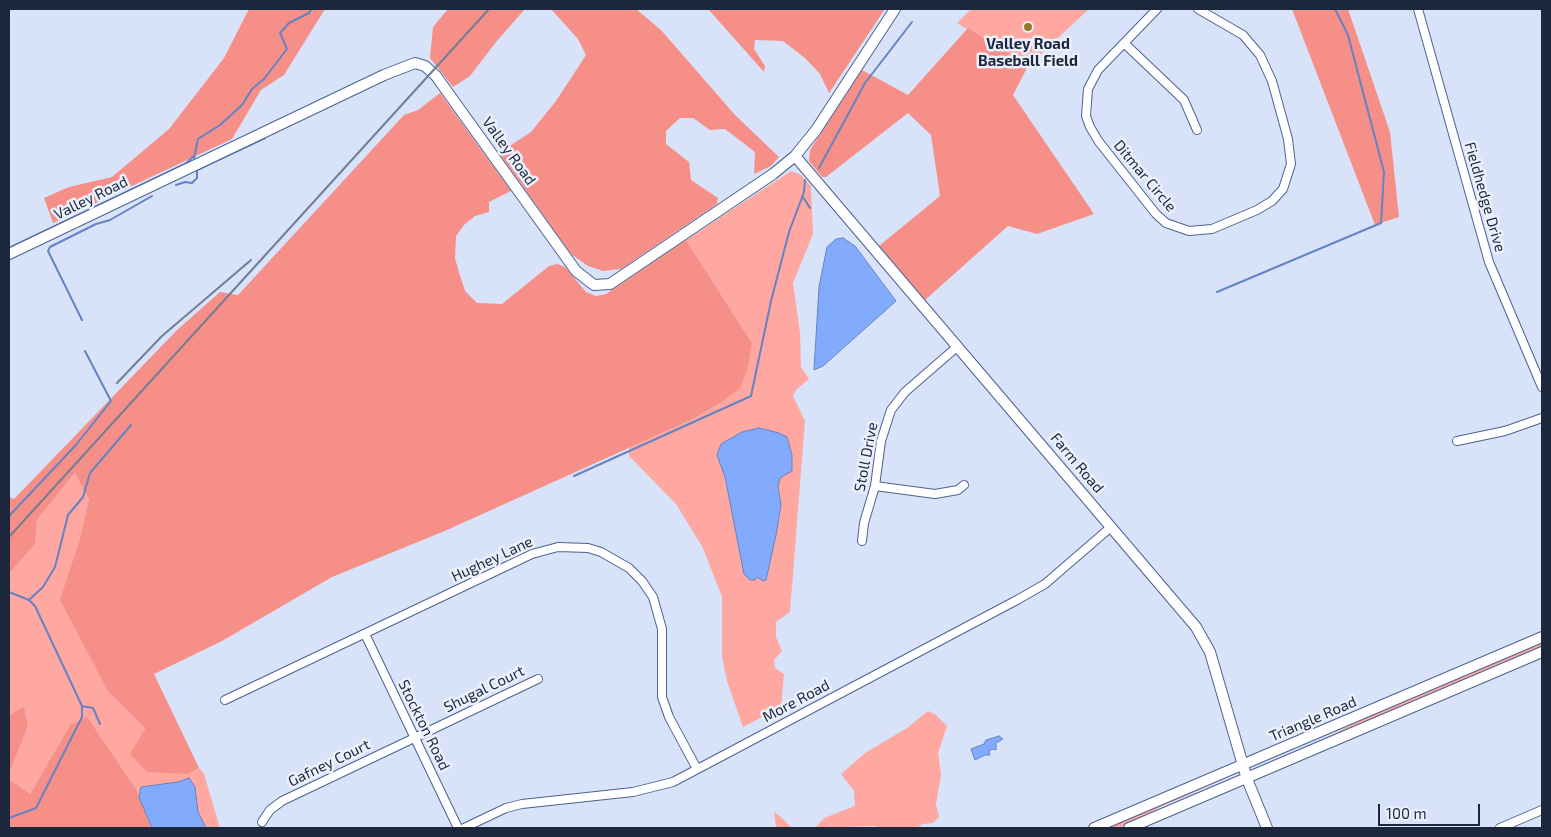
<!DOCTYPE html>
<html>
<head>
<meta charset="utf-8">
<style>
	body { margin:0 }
	#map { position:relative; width:1551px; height:837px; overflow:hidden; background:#d8e3f9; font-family:"Exo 2",sans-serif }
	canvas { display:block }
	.frame { position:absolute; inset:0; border:10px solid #1d273b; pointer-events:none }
	.scale { position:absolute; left:1378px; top:804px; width:102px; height:22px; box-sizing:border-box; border:2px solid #1d273b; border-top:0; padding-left:6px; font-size:15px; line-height:18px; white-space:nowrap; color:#1d273b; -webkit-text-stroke:4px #ebf0fc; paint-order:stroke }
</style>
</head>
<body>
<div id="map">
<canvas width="1551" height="837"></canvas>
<div class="frame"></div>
<div class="scale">100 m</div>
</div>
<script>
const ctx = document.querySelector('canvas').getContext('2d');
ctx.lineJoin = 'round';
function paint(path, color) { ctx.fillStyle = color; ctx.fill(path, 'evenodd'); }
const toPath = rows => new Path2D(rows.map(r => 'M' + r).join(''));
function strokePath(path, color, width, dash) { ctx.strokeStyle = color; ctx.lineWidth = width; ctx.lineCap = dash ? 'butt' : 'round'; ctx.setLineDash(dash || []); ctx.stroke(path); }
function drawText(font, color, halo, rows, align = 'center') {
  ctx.font = font + ' "Exo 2",sans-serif'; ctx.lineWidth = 5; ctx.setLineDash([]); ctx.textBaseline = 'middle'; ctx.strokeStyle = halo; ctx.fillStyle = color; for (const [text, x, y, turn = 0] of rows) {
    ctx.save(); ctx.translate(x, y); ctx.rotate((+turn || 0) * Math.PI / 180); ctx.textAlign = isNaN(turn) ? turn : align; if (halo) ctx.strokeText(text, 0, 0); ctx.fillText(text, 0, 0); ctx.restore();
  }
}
paint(toPath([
	[971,9,1089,9,1028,66,957,23],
	[791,171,801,175,811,186,813,234,793,283,800,333,801,367,809,379,796,390,793,396,805,421,790,612,776,622,776,637,782,651,774,660,775,668,784,674,781,707,743,727,727,681,722,656,722,597,703,548,676,504,629,456,629,448,693,419,720,403,752,343,686,240],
	[76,472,89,499,79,542,109,693,189,774,199,768,204,774,220,828,151,828,137,791,70,725,30,794,9,779,9,774,28,726,24,706,11,715,9,719,9,574,35,544,37,520],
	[1542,641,1542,647,1269,763,1336,733,1359,720],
	[928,711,936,715,947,726,938,753,941,775,936,804,939,817,933,823,922,824,917,828,877,828,876,826,815,828,824,818,855,806,854,791,841,774,865,753,907,728],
	[1227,778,1160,807,1142,818,1119,828,1104,828],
	[774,812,781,817,792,828,776,828]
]), '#fea8a1');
paint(toPath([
	[249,9,325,9,284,75,261,90,232,139,53,223,44,198,69,187,112,177,169,129,224,58],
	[448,9,525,9,496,42,470,76,453,87,430,58,433,27],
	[551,9,636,9,661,30,735,115,779,157,771,166,754,174,755,152,725,129,710,130,693,118,680,118,666,131,666,144,689,162,691,180,718,198,717,204,621,269,603,271,588,266,571,254,499,153,531,132,556,101,586,55,578,39],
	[708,9,885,9,829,93,820,74,805,58,783,41,755,40,754,49,765,66,764,72],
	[1292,9,1348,9,1390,132,1399,217,1375,225],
	[968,28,1028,66,1013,95,1094,214,1037,234,1008,226,925,300,879,246,940,196,931,135,908,113,826,177,822,177,809,161,810,150,862,70,908,95],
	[440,93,511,191,489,202,489,212,475,216,464,225,456,236,455,258,458,269,465,291,477,303,502,304,549,266,557,264,565,267,586,292,596,296,606,294,686,240,752,343,747,371,740,388,720,403,693,419,447,530,332,577,222,641,154,674,199,768,189,774,147,772,130,754,145,729,109,693,60,600,79,542,89,499,75,473,37,520,35,544,9,574,9,497,14,499,177,330,220,292,238,295,404,115,418,110],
	[24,706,28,726,9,774,9,719,10,715],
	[87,717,137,791,151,828,9,828,9,779,30,794,70,725]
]), '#f78f89');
const water = toPath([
	[843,238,855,246,896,301,823,366,814,370,819,287,827,247,836,239,843,238],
	[759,428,779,433,787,437,792,455,792,471,780,478,778,486,781,505,776,535,766,580,763,581,757,577,755,580,750,580,744,574,725,477,717,455,721,444,742,432,759,428],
	[999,736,1003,739,996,743,996,750,993,749,989,751,990,755,985,755,975,760,971,749,984,744,986,740,999,736],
	[189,778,195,787,198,812,206,828,152,828,139,797,141,787,178,782,189,778]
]);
paint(water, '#83abfd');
strokePath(water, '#6483c3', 1);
strokePath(toPath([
	[194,158,198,139,220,125,242,105,252,89,264,79,287,49,280,33,289,23,309,13,311,9],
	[819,168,865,83,912,22],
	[176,185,185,182,192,183,197,178,197,170,265,138],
	[803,197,810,208],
	[9,248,185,164,194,156],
	[1217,292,1381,223,1384,172,1348,35,1335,9],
	[82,320,48,251,50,247,96,224,110,220,152,196],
	[574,476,751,396,771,301,789,232,804,192,805,180],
	[9,516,75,446,111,401,85,351],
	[9,592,29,600,43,587,55,567,68,515,83,497,90,473,131,425],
	[82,706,93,708,100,724],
	[9,818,36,808,82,717,82,706,35,606,29,600]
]), '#6483c3', 2);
const minor = toPath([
	[1157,9,1098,70,1088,89,1086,116,1090,127,1099,142,1156,214,1166,223,1189,231,1212,229,1257,210,1272,201,1283,189,1291,164,1288,139,1272,81,1260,55,1243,35,1198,9],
	[1418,9,1489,262,1542,387],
	[1125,44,1184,100,1197,130],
	[1457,441,1505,431,1542,418],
	[875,486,935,494,958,490,964,485],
	[862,541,864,523,875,486,881,441,891,410,905,392,958,346],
	[365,634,458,828],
	[225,700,532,554,558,547,588,548,601,552,629,568,642,581,653,597,662,629,662,697,669,717,697,769],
	[262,822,270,810,282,801,538,679],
	[464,828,506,808,522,804,633,792,673,782,1017,600,1045,584,1111,527],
	[1500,828,1542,810]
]);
const tertiary = toPath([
	[795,156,1196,627,1210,652,1247,779,1267,828],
	[9,254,384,75,415,63,425,66,436,76,576,271,594,285,610,284,773,174,795,156,816,130,895,9],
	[1094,828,1542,637],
	[1129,828,1542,652]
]);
strokePath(minor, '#4b6291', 10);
strokePath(tertiary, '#4b6291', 12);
strokePath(minor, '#fff', 8);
strokePath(tertiary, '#fff', 10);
strokePath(toPath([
	[117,383,162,336,251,260],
	[9,537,489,9]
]), '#737e93', 2);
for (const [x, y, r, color] of [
	[1028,27,5,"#9a7621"]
]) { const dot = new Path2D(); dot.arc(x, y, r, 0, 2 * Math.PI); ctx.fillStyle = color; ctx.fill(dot); strokePath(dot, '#ebf0fc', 2); }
drawText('bold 15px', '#1d273b', '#ebf0fc', [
	["Valley Road",1028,44],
	["Baseball Field",1028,61]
]);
drawText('15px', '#1d273b', '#ebf0fc', [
	["Valley Road",509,151,54],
	["Ditmar Circle",1145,176,50],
	["Fieldhedge Drive",1485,197,74],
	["Valley Road",91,198,-26],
	["Stoll Drive",866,457,-79],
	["Farm Road",1077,463,50],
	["Hughey Lane",492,559,-25],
	["Shugal Court",484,689,-26],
	["More Road",796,701,-28],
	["Triangle Road",1313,719,-23],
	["Stockton Road",424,725,64],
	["Gafney Court",329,763,-26]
]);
</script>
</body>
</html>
